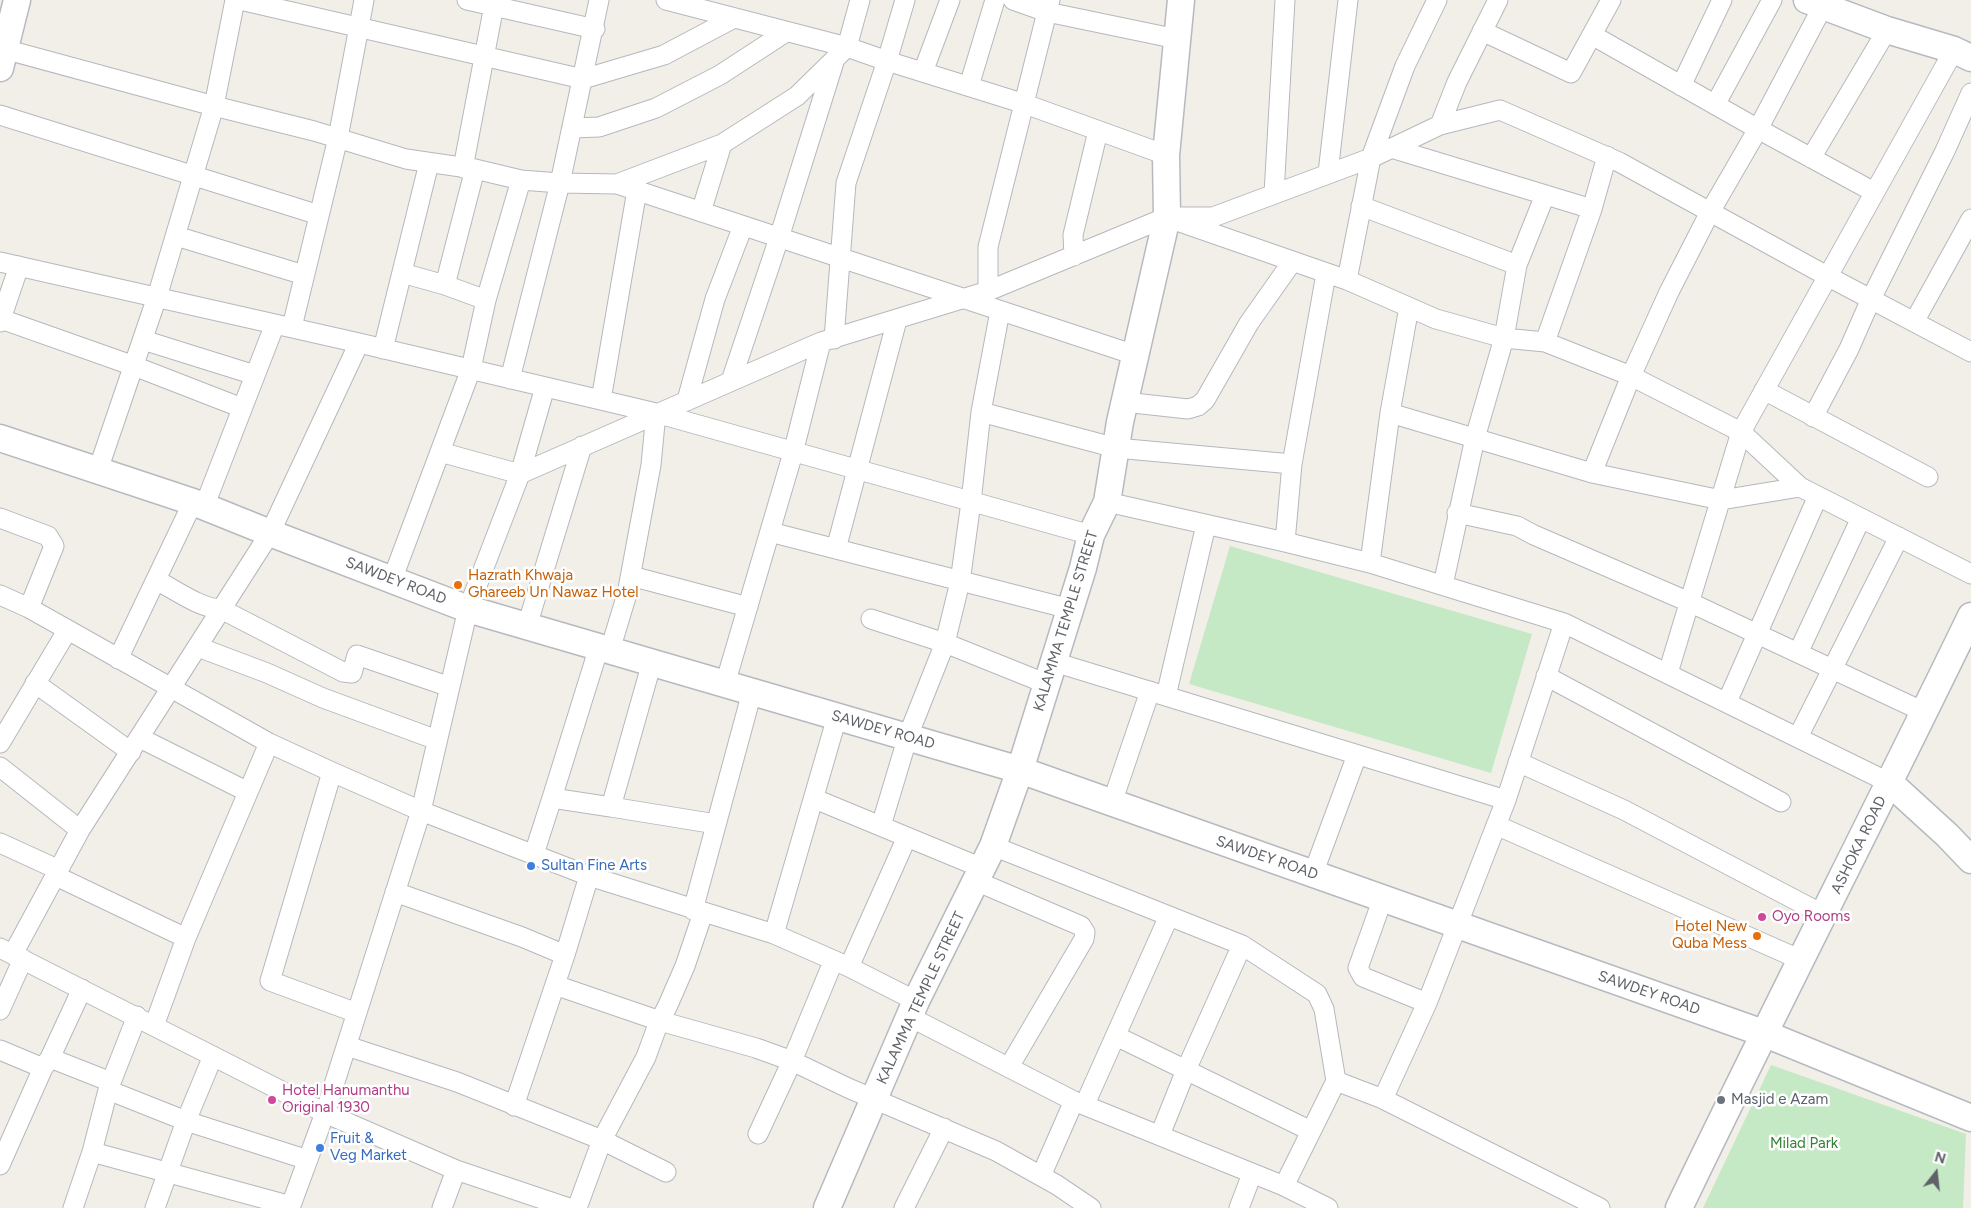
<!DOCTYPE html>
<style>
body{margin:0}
#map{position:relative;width:1971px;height:1208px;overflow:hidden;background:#f1efe8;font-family:Figtree,sans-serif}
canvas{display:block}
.north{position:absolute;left:1911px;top:1148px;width:50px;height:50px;-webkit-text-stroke:4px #fff;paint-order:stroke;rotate:16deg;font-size:14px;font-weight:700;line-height:20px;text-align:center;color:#5f6368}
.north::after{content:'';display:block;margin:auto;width:18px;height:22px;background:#5f6368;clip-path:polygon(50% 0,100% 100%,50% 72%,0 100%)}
</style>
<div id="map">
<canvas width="1971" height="1208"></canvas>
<div class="north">N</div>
</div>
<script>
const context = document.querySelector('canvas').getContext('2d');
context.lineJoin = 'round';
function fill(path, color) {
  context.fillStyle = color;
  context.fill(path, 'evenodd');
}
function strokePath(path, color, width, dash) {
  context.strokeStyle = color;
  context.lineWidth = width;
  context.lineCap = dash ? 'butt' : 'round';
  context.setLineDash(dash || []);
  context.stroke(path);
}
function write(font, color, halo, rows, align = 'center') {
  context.font = font + ' Figtree,sans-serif';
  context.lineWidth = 5;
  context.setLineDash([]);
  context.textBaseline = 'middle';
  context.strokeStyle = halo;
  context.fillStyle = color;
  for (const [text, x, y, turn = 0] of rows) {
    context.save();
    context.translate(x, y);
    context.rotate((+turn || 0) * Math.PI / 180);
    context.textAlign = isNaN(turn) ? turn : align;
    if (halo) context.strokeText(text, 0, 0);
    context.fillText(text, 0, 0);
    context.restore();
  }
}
const green = new Path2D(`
 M1230,546l302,88 -41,139 -302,-89z
 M1771,1065l195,69 -3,74h-260z`);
const street = new Path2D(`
 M240,0l343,79 81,-24 70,-37
 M467,0l128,29
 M666,0l181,47 40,14 138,43 141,51
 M1013,0l34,12 130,27
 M1482,31l89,42 40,-73
 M1592,35l166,94 116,63
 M0,48l214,58 100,25 92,28 69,10 46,11 39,3 57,1 105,-40 75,-48 50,-49 13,-47
 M923,72l27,-72
 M969,86l26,-86
 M1681,86l41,-86
 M1715,105l57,-105
 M0,115l319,100
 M1440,125l17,-43 41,-82
 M572,128l27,-1 57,-19 64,-33 66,-43
 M1391,148l201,61
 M1811,158l76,-128
 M463,168l32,-168
 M1328,173l20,-173
 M617,184l518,171
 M1274,194l11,-194
 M1361,206l156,59
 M701,212l21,-68
 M1180,222l167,58 89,39 68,19 41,4 86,34 110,56 59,55 171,87
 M176,236l128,39
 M1074,256l-1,-21 25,-104
 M0,262l359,81 297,70 435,122
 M402,273l43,12 41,15
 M1347,280l24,-122 34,-92 32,-66
 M445,285l30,-116
 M988,291v-44l62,-247
 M1,319l133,47 108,42
 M0,322l19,-56
 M1914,322l57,-103
 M292,327l46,-189 26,-138
 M834,339l12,-156 41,-122 18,-61
 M143,340l112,35
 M1545,342l47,-133 15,-53
 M383,349l46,-186
 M510,379l50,-196 39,-183
 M731,381l48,-143 55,-176
 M1764,390l164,87
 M601,400l36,-210
 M687,400l28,-101 28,-73
 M1124,402l64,7 10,-3 7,-6 44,-77 43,-61
 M981,412l135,36 176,16
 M1390,413l202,60 129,27 79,-13
 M1813,417l36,-68 22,-50 74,-148 26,-58
 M440,452l80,22 301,-132 167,-51 179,-74h46l158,-59 69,-33 60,-15 119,52 208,114 144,76
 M98,470l59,-173 57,-191 21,-106
 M1592,473l39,-97 38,-84 41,-80 48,-83 65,-123
 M1107,502l178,40 85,21 194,60 326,160
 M204,507l71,-183
 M1457,513l60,13 17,9 155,67 235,110
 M0,518l48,18 6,10 -25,62
 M770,532l300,77
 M1285,542l7,-78 34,-190
 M836,549l61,-229
 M1370,563l20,-150 19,-106
 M631,576l117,31
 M156,580c18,9 45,29 65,29l122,63 9,1 5,-18 93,32
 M392,580l79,-211 15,-69 35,-120
 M1443,585l32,-147 29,-100 13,-73 28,-70
 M0,595l29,13 240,135 63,29 89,39 168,65 185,58 75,33 67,34
 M871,619l74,24 102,41
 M527,626l55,-180
 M198,647l69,26 56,25 114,42
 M599,647l-47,151 59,9 41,-145
 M610,650l17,-56 24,-129 5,-52
 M1798,653l63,-135
 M118,659l75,-157
 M1054,662l452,138
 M1668,673l73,-241 213,-382
 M1546,676l235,126
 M35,683l96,69
 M725,684l68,-231 28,-111
 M1166,696l40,-171
 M1727,702l91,-206
 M1798,737l101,-200
 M140,738l108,54
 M0,743l67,-112
 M1518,762l106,48 200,105
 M0,767l80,63
 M332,772l-62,209 87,32
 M815,799l167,69
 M1112,803l38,-112
 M611,807l105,17
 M1496,825l305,135
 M881,826l27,-90 37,-93 15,-61 11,-80 10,-90 19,-101
 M0,843l59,27
 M993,846l249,99 75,49 7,15 12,72 -52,105
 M534,854l18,-56
 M1313,874l44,-119
 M56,876l130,62
 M976,881l105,45 4,6 -1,7 -75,128
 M395,892l127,45 43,18
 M1383,898l-25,70 5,9 64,26
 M693,910l59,-218
 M774,934l63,-217
 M0,948l325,165 131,57 113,38
 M13,954l67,-124 190,-297 89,-190
 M849,967l58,-130
 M555,985l105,36 96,27 36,13 56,27 148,63 61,34 34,23
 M0,1010l23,-51
 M910,1017l164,84 210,85 44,22
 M154,1026l32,-88 83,-195
 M1116,1036l195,95
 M347,1046l110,36 145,58 64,32
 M0,1050l43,18
 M50,1058l61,24
 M1336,1081l47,18 217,109
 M108,1090l78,31 122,39
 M1383,1099l44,-96 79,-203 58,-177
 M1085,1104l84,-188
 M514,1106l51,-151 24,-79
 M758,1134l34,-73 41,-99
 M1160,1135l26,-65 56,-125
 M92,1152l199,54
 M0,1165l43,-97 7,-10 32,-69
 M1041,1176l33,-75
 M73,1208l19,-56 16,-62 29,-74
 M155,1208l31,-87 27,-65
 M290,1208l35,-95 96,-302 47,-202 52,-135 25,-87
 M442,1208l14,-38
 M577,1208l25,-68 44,-83 11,-30 11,-22 17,-39 18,-53
 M904,1208l40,-80
 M1239,1208l13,-34`);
const secondary = new Path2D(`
 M1807,0l80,30 67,20 17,8
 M0,68l17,-68
 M0,438l193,64 77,31 198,76 552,161 743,263 208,85
 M1890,783l57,52 24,25
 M827,1208l89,-207 77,-155 27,-76 63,-202 8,-33 16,-33 13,-80 47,-205 -1,-62 15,-155
 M1679,1208c95,-198 196,-394 292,-592`);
const markers = [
 [458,585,5,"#e8710a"],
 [531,866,5,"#3f7fe0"],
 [1762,917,5,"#d1479c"],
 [1757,936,5,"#e8710a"],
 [272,1100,5,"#d1479c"],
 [1721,1100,5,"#6b7280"],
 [320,1148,5,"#3f7fe0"]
];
const foodNames = [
 ["Hazrath Khwaja",468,576],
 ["Ghareeb Un Nawaz Hotel",468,593],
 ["Hotel New",1747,927,"right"],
 ["Quba Mess",1747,944,"right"]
];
const streetNames = [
 ["SAWDEY ROAD",396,581,21],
 ["KALAMMA TEMPLE STREET",1066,621,-73],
 ["SAWDEY ROAD",883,730,16],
 ["ASHOKA ROAD",1859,845,-64],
 ["SAWDEY ROAD",1267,858,19],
 ["SAWDEY ROAD",1649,993,19],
 ["KALAMMA TEMPLE STREET",921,998,-65]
];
const shopNames = [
 ["Sultan Fine Arts",541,866],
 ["Fruit &",330,1139],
 ["Veg Market",330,1156]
];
const hotelNames = [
 ["Oyo Rooms",1772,917],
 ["Hotel Hanumanthu",282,1091],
 ["Original 1930",282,1108]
];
const worshipNames = [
 ["Masjid e Azam",1731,1100]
];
const parkNames = [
 ["Milad Park",1804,1144]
];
fill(green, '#c5e8c5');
strokePath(street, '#b5b8bc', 21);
strokePath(secondary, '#b6babf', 29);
strokePath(street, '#fff', 19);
strokePath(secondary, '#fff', 26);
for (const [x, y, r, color] of markers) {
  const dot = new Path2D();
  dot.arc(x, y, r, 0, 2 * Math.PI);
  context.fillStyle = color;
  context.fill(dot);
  strokePath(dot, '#fff', 2);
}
write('15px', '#c56008', '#fff', foodNames, 'left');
write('15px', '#5f6368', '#fff', streetNames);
write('15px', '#366cbe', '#fff', shopNames, 'left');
write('15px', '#b23c85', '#fff', hotelNames, 'left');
write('15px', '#5b616d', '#fff', worshipNames, 'left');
write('15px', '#348238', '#fff', parkNames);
</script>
